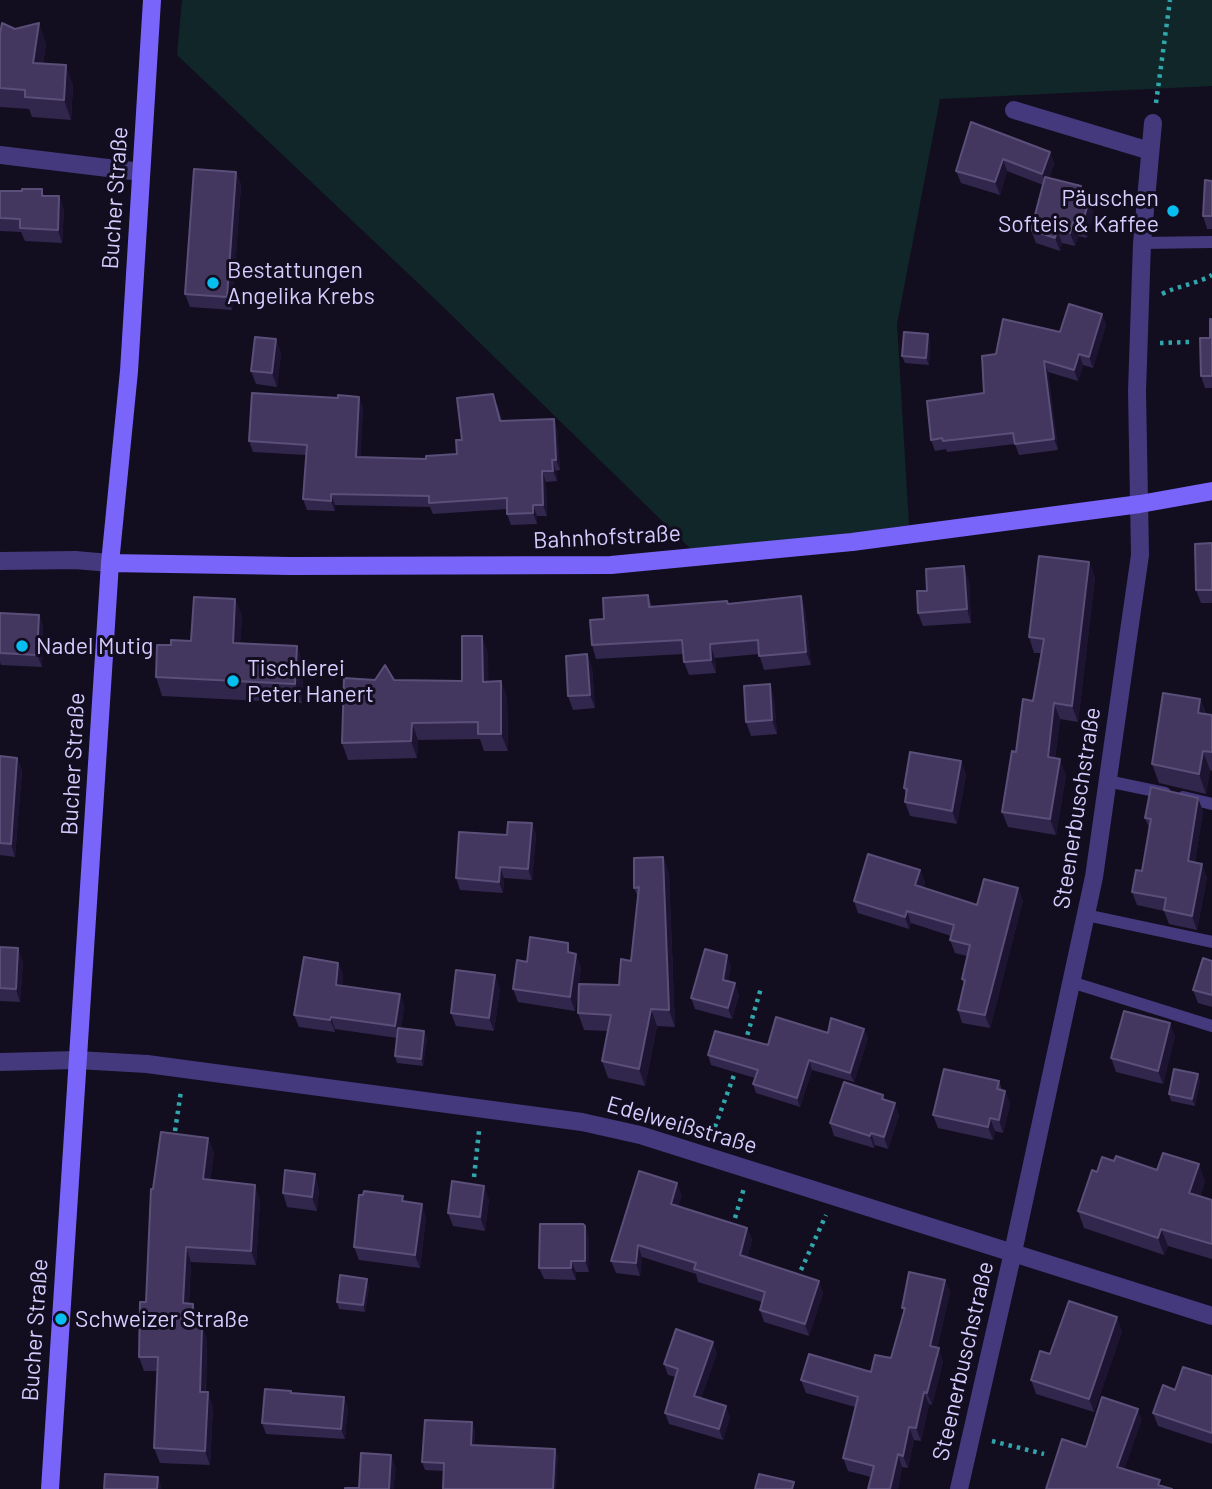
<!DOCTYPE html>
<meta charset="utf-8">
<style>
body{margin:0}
canvas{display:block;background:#120d1f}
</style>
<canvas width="1212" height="1489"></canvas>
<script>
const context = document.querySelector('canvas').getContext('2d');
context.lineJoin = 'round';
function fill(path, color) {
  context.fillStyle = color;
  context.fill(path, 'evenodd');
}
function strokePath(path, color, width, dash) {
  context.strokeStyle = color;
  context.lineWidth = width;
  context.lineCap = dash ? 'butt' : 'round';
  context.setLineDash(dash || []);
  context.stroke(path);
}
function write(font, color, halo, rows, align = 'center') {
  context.font = font + ' Barlow,sans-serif';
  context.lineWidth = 6;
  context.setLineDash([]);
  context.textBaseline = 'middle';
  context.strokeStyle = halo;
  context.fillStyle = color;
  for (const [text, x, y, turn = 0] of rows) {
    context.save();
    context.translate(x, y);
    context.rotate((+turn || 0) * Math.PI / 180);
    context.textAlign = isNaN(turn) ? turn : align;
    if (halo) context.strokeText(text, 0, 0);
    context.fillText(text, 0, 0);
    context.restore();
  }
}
const green = new Path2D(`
 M182,0h1030v86l-272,13 -43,225 12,201 -210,32 -264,-258 -258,-244z`);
const path = new Path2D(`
 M1156,103l14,-103
 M1162,294c18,-9 32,-9 50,-19
 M1160,343l29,-1
 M745,1043l16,-55
 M175,1131l6,-40
 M712,1135l25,-68
 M474,1177l5,-46
 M735,1218l9,-30
 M801,1270l25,-55
 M992,1441l52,13`);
const lane = new Path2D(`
 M1142,243l70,-1
 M1107,781l58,12
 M1183,797l29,7
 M1086,915l126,27
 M1071,982l141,44`);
const street = new Path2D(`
 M1014,110l136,41
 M0,155l141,17
 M0,561l75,-1 35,3
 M0,1062l77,-2 70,4 435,58 58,13 572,181
 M959,1489l54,-237 81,-375 33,-232 13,-90 -3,-164 5,-148 11,-120`);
const secondary = new Path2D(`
 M110,563l181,3 320,-1 241,-23 288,-38 72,-13
 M50,1489l60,-926 19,-192 23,-371`);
const wall = new Path2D(`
 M15,29l31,14 -3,21 30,21 -2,35 -39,-3 -3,-8 -29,-2v-73z
 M971,122l79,30 4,12 -5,14 32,8 5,13 8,14 -7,25 -9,-2 -3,10 -13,-3 -2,8 -24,-8 -5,-13 12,-45 -36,-14 -7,24 -39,-12 -5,-12z
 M236,172l5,13 -9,125 -42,-3 -5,-13z
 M1212,181v48h-5l-4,-13z
 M42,189l2,7h15l5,14 -2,33 -37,-2 -4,-9 -21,-1v-40h22z
 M1102,314l4,11 -13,43 -10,-3 -5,16 -30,-9 10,78 -39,5 -4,-11 -68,8 -1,-3 -11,2 -4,-11 53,-47 12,-39 64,-22z
 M1212,319v69h-7l-4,-12 9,-38z
 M928,334l2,7 -1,24 -24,-2 -3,-7z
 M281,352l-4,35 -21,-3 -5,-13z
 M497,404l5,17 55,8 3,41 -4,1 1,10 -11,1 1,34h-10v8l-26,1 -4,-11v-5l-74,5 -3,-7 -95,-2v6l-28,-1 -4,-11 3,-44 -53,-3 -4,-11 114,-34 -3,50 66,2 31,-5 5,-14z
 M1212,543v60h-11l-5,-13z
 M1089,562l6,16 -17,144 -18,-3 -5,39 11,17 -10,60 -48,-8 -6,-15 14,-60 17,-51 8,-48h-7l-5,-16z
 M969,580l2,43 -48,3 -5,-13 9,-22z
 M648,595l4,12 76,-3 73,-8 4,14 6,55 -47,5 -5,-16 -44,4 1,15 -27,2 -5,-13 -1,-8 -87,5 -4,-14 12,-26z
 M235,599l7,18 -2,26 57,3 6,19 -1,38 -140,-7 -6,-19 15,-32 20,-4z
 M0,613l39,2 4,12 -1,40 -41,-2 -1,-3z
 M488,653v29l13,-1 6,17 1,53h-24l-4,-12 -62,1 -1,18 -69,2 -6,-17 52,-63 68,1z
 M587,654l5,14 3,40 -22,2 -5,-14z
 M774,698l3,36 -26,2 -5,-14z
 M1200,699l6,15 6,1v56l-2,-1 -4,24 -47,-11 -7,-19z
 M0,756l17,2 5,12 -7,87 -15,-2z
 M961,761l5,14 -9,49 -47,-8 -5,-14 1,-7 -2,-7z
 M1203,811l-8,51 12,15 -10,53 -28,-6 -5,-13 -27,-6 -5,-13 10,-21 8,-41 -5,-12z
 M532,823l4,12 -4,45 -28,-2 -1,15 -43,-3 -4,-12 51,-43z
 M663,857l6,17 6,153 -18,-1 -12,60 -37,-8 -6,-17 5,-30 -23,-1 -6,-17 41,-28 12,-24 7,-64 -4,-9z
 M920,870l5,12 -2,6 54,17 46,-5 -33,128 -28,-5 -4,-13 6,-26 -2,-5 5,-23 -12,-3 -5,-13 1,-4 -40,-13 -2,6 -51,-16 -4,-12z
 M0,947l23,14 -3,41 -20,-1z
 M572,953l9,14 -6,44 -57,-9 -5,-13 14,-27z
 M1212,961v46l-14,-4 -5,-13z
 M338,963l5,12 -1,10 58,9 4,12 -3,22 26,10 -4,28 -26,-3 -2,-7 2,-18 -62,-9v3l-36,-5 -5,-12z
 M731,966l-3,16 11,13 -7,24 -37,-10 -4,-11z
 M500,988l-6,43 -38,-5 -5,-13z
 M864,1029l4,9 -14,44 -42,-12 -12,37 -44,-14 -3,-9 2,-6 -44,-13 -3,-10 120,-22z
 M1175,1036l-12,48 -47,-12 -5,-14z
 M1200,1080l-5,26 -24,-5 -2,-7z
 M999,1081l3,9 3,1 5,13 -7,29 -8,-2 -2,9 -55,-12 -5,-13z
 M883,1095l2,5 14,15 -11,34 -13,-4 -1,3 -40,-12 -4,-13z
 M208,1138l6,15 -4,27 50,20 -4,65 -65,-3 -2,42h4l5,14v8h4l5,15 -1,51 7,15 -3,58 -50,-2 -6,-15 4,-77h-14l-5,-14 7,-55 7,-113z
 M1114,1161l91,20 -5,15 12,4v59l-44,-13 -4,9 -80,-27 -6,-17 19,-39z
 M319,1188l-2,23 -30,-4 -4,-14z
 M682,1196l-4,10 69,22 5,12 -5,18 72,23 4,12 -14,43 -45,-14 -4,-12 2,-8 -64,-20 -2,-8 -54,-17 -2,19 -24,-3 -5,-12z
 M489,1199l-4,32 -32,-5 -5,-13z
 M405,1202l21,15 -6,51 -61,-8 -5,-13z
 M585,1226l4,12v34h-13v8l-32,-1 -5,-11z
 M945,1280l5,12 -13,56 6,13 -11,44 -3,-1 -8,37 -7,-1 -6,28 -6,-1 -4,22h-30l3,-12 -23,-6 -5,-13 12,-51 -49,-14 -5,-13 70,-8 20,-14 13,-45 -2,-5z
 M369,1286l-4,26 -26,-3 -2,-7z
 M1122,1331l-28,81 -58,-18 -5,-14 19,-26z
 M717,1353l-16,45 29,19 -7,23 -54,-16 -4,-11 11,-36 -8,-2 -4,-11z
 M1212,1376v68l-54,-18 -5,-13 22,-23z
 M348,1407l-3,32 -79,-5 -4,-11z
 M475,1430l-1,15 81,4 3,8 -114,14 -19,-1 -3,-8z`);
const shadedWall = new Path2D(`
 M39,23l7,20 -6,40 -7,-20z
 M66,65l7,20 -2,35 -7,-20z
 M1050,152l4,12 -8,22 -4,-12z
 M1003,159l4,12 -7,24 -5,-13z
 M236,172l5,13 -9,125 -5,-13z
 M1081,186l5,13 -8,-2z
 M59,196l5,14 -2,33 -4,-13z
 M1089,200l5,13 -7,25 -5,-13z
 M1073,222l5,14 -3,10 -5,-13z
 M1057,230l5,13 -2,8 -5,-13z
 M1102,314l4,11 -13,43 -4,-11z
 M928,334l2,7 -1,24 -3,-7z
 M276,339l5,13 -4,35 -5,-14z
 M1079,354l4,11 -5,16 -4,-11z
 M1044,361l4,11 10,78 -4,-11z
 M359,397l4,10 -3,61 -4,-11z
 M554,419l3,10 3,41 -4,-10z
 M552,460l4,11 1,10 -4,-10z
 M542,471l4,11 1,34 -4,-11z
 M331,494l4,11v6l-4,-10z
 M533,505l4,11v8l-4,-11z
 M1089,562l6,16 -17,144 -6,-16z
 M964,566l5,14 2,43 -4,-14z
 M801,596l4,14 6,55 -5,-13z
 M235,599l7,18 -3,45 -6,-19z
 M39,615l4,12 -1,40 -5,-12z
 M482,636l6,17 1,46 -6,-17z
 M710,644l5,14 1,15 -5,-13z
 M297,646l6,19 -1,38 -7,-19z
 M587,654l5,14 3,40 -5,-13z
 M501,681l6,17 1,53 -7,-17z
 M770,684l4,14 3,36 -5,-14z
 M1200,699l7,20 -9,-6z
 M1054,703l6,16 -7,54 -5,-16z
 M412,723l6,17 -1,18 -6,-17z
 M1203,751l7,19 -4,24 -7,-20z
 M17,758l5,12 -7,87 -4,-13z
 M1060,759l6,16 -10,60 -6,-16z
 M961,761l5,14 -9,49 -5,-13z
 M1198,798l5,13 -10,64 -5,-14z
 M532,823l4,12 -4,45 -4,-11z
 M663,857l6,17 6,153 -6,-17z
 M1202,864l5,13 -10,53 -5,-14z
 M500,867l4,11 -1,15 -4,-11z
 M920,870l5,12 -5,16 -5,-13z
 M1018,888l5,12 -33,128 -5,-13z
 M907,911l4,12 -2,6 -4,-12z
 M18,948l5,13 -3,41 -4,-13z
 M576,954l5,13 -6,44 -5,-14z
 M727,955l4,11 -4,25 -4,-11z
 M338,963l5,12 -2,22 -5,-12z
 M495,975l5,13 -6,43 -5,-13z
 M735,983l4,12 -7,24 -4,-11z
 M400,994l4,12 -4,32 -5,-12z
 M651,1009l6,17 -12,60 -6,-17z
 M331,1017l4,12v3l-5,-12z
 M1170,1023l5,13 -12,48 -5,-13z
 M864,1029l4,9 -14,44 -4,-9z
 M424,1031l3,7 -4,28 -2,-7z
 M809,1060l3,10 -12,37 -3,-9z
 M1198,1074l2,6 -5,26 -3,-7z
 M1005,1091l5,13 -7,29 -4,-13z
 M895,1103l4,12 -11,34 -4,-12z
 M990,1118l5,13 -2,9 -5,-13z
 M871,1133l4,12 -1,3 -4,-12z
 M208,1138l6,15 -6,40 -5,-14z
 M1199,1164l6,17 -10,29 -6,-17z
 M315,1174l4,14 -2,23 -5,-14z
 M677,1183l5,13 -7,20 -4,-12z
 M255,1185l5,15 -4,65 -5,-14z
 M484,1186l5,13 -4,32 -5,-14z
 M422,1204l4,13 -6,51 -5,-13z
 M585,1226l4,12v34l-4,-11z
 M747,1228l5,12 -8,28 -4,-13z
 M1161,1229l7,17 -4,9 -6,-17z
 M638,1245l4,12 -2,19 -4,-13z
 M186,1247l5,15 -3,56 -5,-15z
 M571,1261l5,11v8l-5,-12z
 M367,1279l2,7 -4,26 -2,-7z
 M945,1280l5,12 -15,66 -5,-12z
 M819,1281l4,12 -14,43 -4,-12z
 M193,1304l5,14 -1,23 -5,-15z
 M1117,1317l5,14 -28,81 -5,-13z
 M202,1326l5,15 -2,65 -5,-14z
 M713,1342l4,11 -19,54 -4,-11z
 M939,1348l4,13 -11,44 -5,-12z
 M208,1392l5,15 -3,58 -5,-14z
 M924,1392l5,12 -8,37 -5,-13z
 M344,1397l4,10 -3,32 -4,-10z
 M726,1406l4,11 -7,23 -4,-11z
 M1138,1409l4,11 -21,59 -4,-12z
 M472,1422l3,8 -1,23 -3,-8z
 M909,1427l5,13 -6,28 -5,-12z
 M555,1449l3,8 -2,32h-3z
 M898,1454l4,13 -4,22h-8z
 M391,1455l5,13 -2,21h-5z
 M158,1477l4,12h-5z`);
const building = new Path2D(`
 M2,23l13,6 24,-6 -6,40 33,2 -2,35 -39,-3v-7l-25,-2v-54z
 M971,122l79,30 -8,22 -39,-15 -8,23 -39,-11z
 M194,169l42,3 -9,125 -42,-3z
 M1045,177l36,9 -3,11 11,3 -7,25 -9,-3 -3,11 -13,-3 -2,8 -24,-8z
 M1205,180l7,1v35h-9z
 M22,189h20v7h17l-1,34 -38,-2v-9l-20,-1v-27h22z
 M1069,304l33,10 -13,43 -10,-3 -5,16 -30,-9 10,78 -39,5 -2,-11 -70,8 -1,-3 -11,2 -4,-39 57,-8 -2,-37 14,-2 7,-35 57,13z
 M1210,319h2v57h-11l-1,-38h10z
 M904,332l24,2 -2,24 -24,-2z
 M255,337l21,2 -4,34 -21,-2z
 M252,393l86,5v-3l21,2 -3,60 70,2v-3l31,-2 -1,-14h6l-5,-42 36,-4 7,27 54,-2 2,41h-4l1,11h-11l1,34h-10v8l-26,1v-16l-78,5v-7l-98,-2v7l-28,-2 4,-54 -58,-4z
 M1212,543v47h-16l-1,-46z
 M1039,556l50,6 -17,144 -18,-3 -6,54 12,2 -10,60 -48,-7 10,-61 4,1 7,-53 10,2 11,-62 -15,-2z
 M964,566l3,43 -49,4 -1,-22h10l-1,-22z
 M648,595l1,12 78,-6 1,3 73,-8 5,56 -47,4 -1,-16 -48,4 1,16 -27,2 -2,-22 -90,5 -2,-25 14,-1 -1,-21z
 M194,597l41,2 -2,44 64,3 -2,38 -139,-7 1,-32h14v-5l20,1z
 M0,613l39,2 -2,40 -37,-2z
 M462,636h20l1,46 18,-1v53h-23v-12l-66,1 -1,18 -69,2 2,-65 31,2 10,-15 9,15 68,1z
 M587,654l3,41 -22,1 -2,-40z
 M770,684l2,36 -26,2 -2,-36z
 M1163,693l37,6 -2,14 14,2v37l-9,-1 -4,23 -47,-10z
 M910,752l51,9 -9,50 -47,-9 2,-13 -3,-1z
 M0,756l17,2 -6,86 -11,-1z
 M1151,787l47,11 -10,63 14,3 -10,52 -28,-6 2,-12 -34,-6 4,-22 6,1 9,-52 -6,-1z
 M508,822l24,1 -4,46 -28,-2 -1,15 -43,-4 3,-46 48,3z
 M868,854l52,16 -5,15 62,20 7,-26 34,9 -33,127 -27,-5 7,-30 -3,-1 8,-34 -20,-5 4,-15 -47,-14 -2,6 -51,-16z
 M663,857l6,153 -18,-1 -12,60 -37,-8 9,-46 -33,-2 1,-29 40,1 2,-26 10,2 8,-74 -5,1v-30z
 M530,937l38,6v9l8,2 -6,43 -57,-8 4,-29 10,2z
 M0,947l18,1 -2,41 -16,-1z
 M705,949l22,6 -4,25 12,3 -7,25 -37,-10z
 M304,957l34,6 -2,22 64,9 -5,32 -64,-9 -1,3 -36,-5z
 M1203,958l9,3v34l-19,-5z
 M456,970l39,5 -6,43 -38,-5z
 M1124,1011l46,12 -12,48 -47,-13z
 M776,1017l52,16 3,-15 33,11 -14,44 -41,-13 -12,38 -44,-14 5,-14 -50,-15 7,-24 53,14z
 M398,1028l26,3 -3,28 -26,-3z
 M944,1069l55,12 -2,8 8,2 -6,29 -9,-2 -2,9 -55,-12z
 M1174,1069l24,5 -6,25 -23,-5z
 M844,1082l39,13 -1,4 13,4 -11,34 -13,-4 -1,3 -40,-13z
 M161,1132l47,6 -5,41 52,6 -4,66 -65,-4 -3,56 10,1 -1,22h10l-2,66h8l-3,59 -51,-3 4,-91h-19l1,-55h6l5,-113h2z
 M1163,1153l36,11 -10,29 23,7v44l-51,-15 -3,9 -80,-27 14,-41 5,2 5,-15 12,4 2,-5 41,14z
 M285,1170l30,4 -3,23 -29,-4z
 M639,1171l38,12 -6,21 76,24 -7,27 79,26 -14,43 -45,-14 5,-18 -71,-23 2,-6 -58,-18 -2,18 -25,-2z
 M452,1181l32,5 -4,31 -32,-4z
 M364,1191l39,5 -1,5 20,3 -7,51 -61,-8 5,-52h4z
 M540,1224h43l2,2v35h-14v7h-32z
 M909,1272l36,8 -15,66 9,2 -12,45 -3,-1 -8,36 -7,-1 -6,29 -5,-2 -8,35h-22l6,-23 -31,-8 15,-61 -57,-17 8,-26 62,18 4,-17 16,3 14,-50h-3z
 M340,1275l27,4 -4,26 -26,-3z
 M1069,1301l48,16 -28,82 -58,-19 9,-29 10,3z
 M676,1329l37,13 -19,54 32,10 -7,23 -54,-16 13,-44 -14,-5z
 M1183,1367l29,9v57l-59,-20 10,-28 12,5z
 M265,1389l26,2v2l53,4 -3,32 -79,-6z
 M1102,1397l36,12 -21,58 43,13 -2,5 14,4h-126l16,-50 24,8z
 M425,1420l47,2 -1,23 84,4 -2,40h-110l1,-26 -22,-1z
 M361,1453l30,2 -2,34h-44v-1h14z
 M105,1474l53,3 -1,12h-53z
 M759,1474l35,8 -2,7h-37z`);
const markers = [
 [1173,211,7,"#06beef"],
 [213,283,7,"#06beef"],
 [22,646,7,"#06beef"],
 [233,681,7,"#06beef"],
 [61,1319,7,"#06beef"]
];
const streetNames = [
 ["Bucher Straße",115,198,-86],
 ["Bahnhofstraße",607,537,-3],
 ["Bucher Straße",73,764,-87],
 ["Steenerbuschstraße",1077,808,-81],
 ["Edelweißstraße",682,1125,16],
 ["Bucher Straße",35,1330,-86],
 ["Steenerbuschstraße",963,1361,-77]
];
const poiNames = [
 ["Päuschen",1159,198,"right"],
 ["Softeis & Kaffee",1159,224,"right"],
 ["Bestattungen",227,270],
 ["Angelika Krebs",227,296],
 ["Nadel Mutig",36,646],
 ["Tischlerei",247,668],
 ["Peter Hanert",247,694],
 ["Schweizer Straße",75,1319]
];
fill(green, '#102628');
strokePath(path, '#30a6ad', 4.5, [3.5, 5]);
strokePath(lane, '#43397c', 12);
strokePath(street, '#43397c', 18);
strokePath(secondary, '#7a65fb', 18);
fill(wall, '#31264c');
fill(shadedWall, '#1d1432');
fill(building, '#43375f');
strokePath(building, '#5a4f78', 2);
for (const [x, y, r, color] of markers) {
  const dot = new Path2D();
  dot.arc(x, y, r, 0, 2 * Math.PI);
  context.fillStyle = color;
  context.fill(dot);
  strokePath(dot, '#120d1f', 2.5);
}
write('23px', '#d7ccfe', '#120d1f', streetNames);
write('23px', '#d7ccfe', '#120d1f', poiNames, 'left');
</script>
